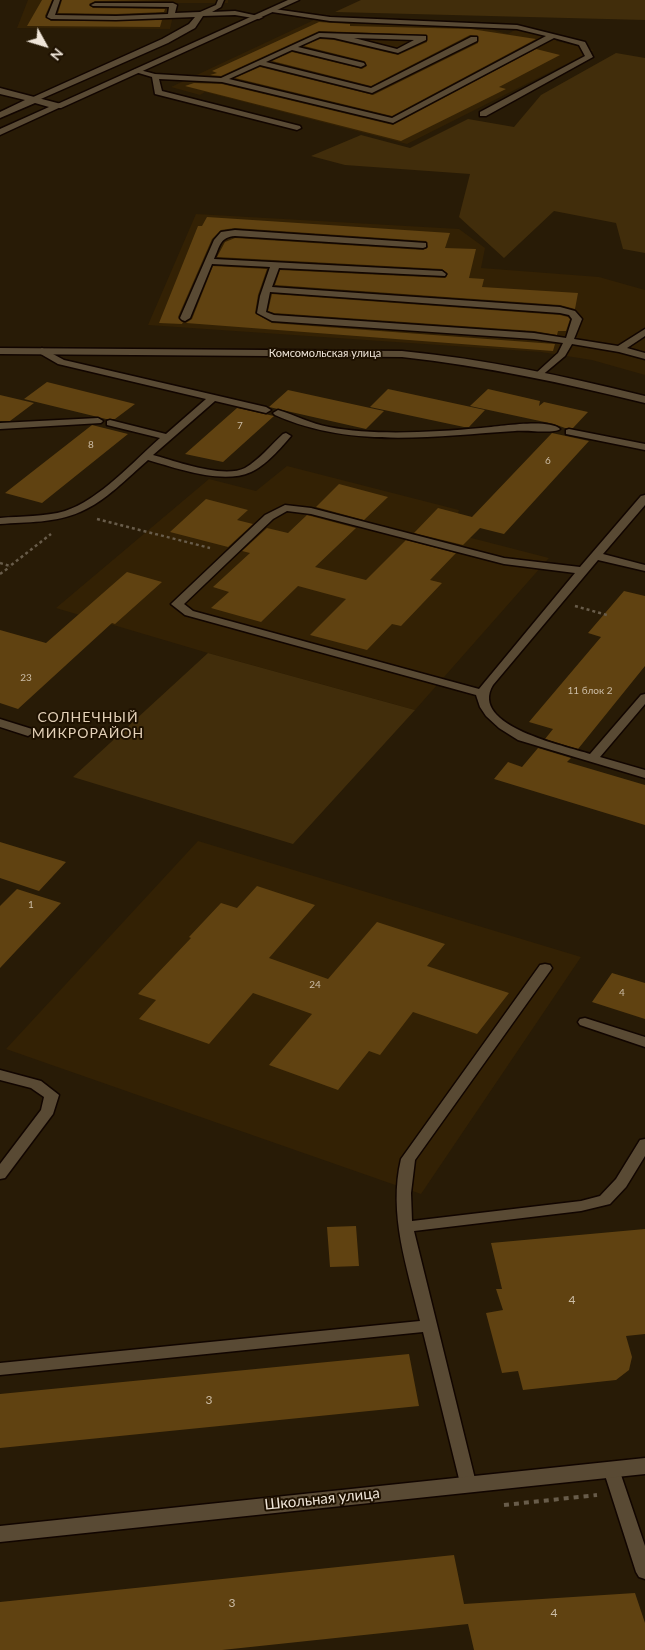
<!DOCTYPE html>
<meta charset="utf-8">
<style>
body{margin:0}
#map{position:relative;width:645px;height:1650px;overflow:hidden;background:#281b06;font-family:Lato,sans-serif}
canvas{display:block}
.north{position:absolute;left:20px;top:20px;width:50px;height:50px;-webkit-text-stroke:4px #1e1100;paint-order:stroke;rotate:129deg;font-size:14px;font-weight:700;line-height:20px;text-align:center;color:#efe5d8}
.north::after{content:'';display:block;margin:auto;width:18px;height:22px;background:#efe5d8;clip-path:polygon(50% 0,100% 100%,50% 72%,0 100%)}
</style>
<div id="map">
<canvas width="645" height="1650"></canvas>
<div class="north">N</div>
</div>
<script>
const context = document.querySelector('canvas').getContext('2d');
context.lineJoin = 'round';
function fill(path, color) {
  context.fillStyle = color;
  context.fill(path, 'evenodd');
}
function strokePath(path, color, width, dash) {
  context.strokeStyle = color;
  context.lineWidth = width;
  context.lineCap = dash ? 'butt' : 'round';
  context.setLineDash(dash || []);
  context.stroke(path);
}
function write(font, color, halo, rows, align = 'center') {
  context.font = font + ' Lato,sans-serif';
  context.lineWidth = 4;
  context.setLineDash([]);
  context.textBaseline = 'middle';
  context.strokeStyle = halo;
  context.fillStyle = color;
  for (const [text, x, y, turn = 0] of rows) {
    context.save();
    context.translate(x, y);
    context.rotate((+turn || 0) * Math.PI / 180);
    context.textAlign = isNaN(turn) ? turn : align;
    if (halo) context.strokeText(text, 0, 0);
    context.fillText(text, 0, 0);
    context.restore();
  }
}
const built = new Path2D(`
 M28,0h200v3h-52l-6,26 -153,-1z
 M314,20l167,7 27,7 10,-6 40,10 -2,3 38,9 -187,94 -202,-52 -5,3 -29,-8z
 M196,214l263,15 26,19 -4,20 118,9 46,13v85l-53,-15 -51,-8 -393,-27z
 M287,466l172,44 -7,23 97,25 -134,152 -207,-57 -152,-45 153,-129 47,12z
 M198,841l383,116 -160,237 -415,-145z`);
const green = new Path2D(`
 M361,0h284v20l-310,-8z
 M616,53l29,5v195l-22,-4 -7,-26 -62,-12 -50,47 -45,-41 11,-43 -125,-9 -34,-9 50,-21 49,13 58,-29 46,8 27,-32z
 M208,653l207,57 -122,134 -220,-67z`);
const building = new Path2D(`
 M42,0h10l-7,16 6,5 111,-1 -2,7 -133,-1z
 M62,0h105l-72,1 -6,3 4,4 72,1 -1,3 -48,2 -58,-1z
 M319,22l31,2v2l121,3 65,10 -144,77 -157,-38 25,-11 113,28 105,-52v-7l-8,-1 -99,51 -99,-25 20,-9 70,17 5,-3 -3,-5 -60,-15 16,-7 14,1 64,15 29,-13v-7l-108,-4 -98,45 -11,-1 7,-2 -5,-2z
 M536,49l24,6 -61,32 7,2 -105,52 -216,-55 9,-3 28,1 171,41z
 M207,217l243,16 -5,15 31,1 -7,29 15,1 -2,8 96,6 -3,16 -15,-4 -285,-20 5,-15 165,8 3,-4 -6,-5 -225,-12 8,-15 10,-4 188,12 5,-3 -2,-6 -191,-13 -14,2 -9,9 -34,78 5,5 -1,2 -23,-1 39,-97h4z
 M213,266l54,3 -9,26 -3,18 17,10 283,21 -2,7 -367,-28 6,-4z
 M272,294l288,21 8,2 2,2 -4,12h-8l-1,4 -23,-4 -260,-18 -6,-2z
 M47,382l88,22 -20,15h-9l-82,-20z
 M388,389l97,21 -16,17h-5l-94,-20z
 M488,389l52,12 -1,5 5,-4 44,10 -15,16h-8l-11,-4 -84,-18z
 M288,390l96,21 -18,18 -97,-22z
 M0,395l34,8 -24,18h-10z
 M237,408l37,8 -51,46 -38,-8z
 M92,425l36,9 -86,69 -37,-10z
 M552,433l37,8 -85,93 -24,-6 -17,17 -49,-12 24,-25 34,9z
 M339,484l49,13 -24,23 -48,-13z
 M206,499l42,11 -11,10 16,4 -25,23 -58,-15z
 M307,515l49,13 -41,39 51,13 40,-40 50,13 -26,27 12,3 -41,43 -9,-2 -25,26 -57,-15 36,-36 -48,-13 -37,36 -50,-14 18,-16 -16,-5 37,-34 -8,-2 25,-23 21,5z
 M127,572l35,10 -47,42 -3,-1 -94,86 -18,-6v-73l46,13z
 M624,591l21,5v70l-67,83 -33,-10 8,-10 -24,-7 72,-85 -13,-4z
 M538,748l33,10 -4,4 78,23v40l-151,-46 14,-17 14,5z
 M0,842l66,20 -27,29 -39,-13z
 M257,886l58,19 -46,53 59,21 49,-57 68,22 -18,22 82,27 -32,41 -64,-22 -33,43 -11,-4 -31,39 -69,-25 43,-51 -59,-21 -44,51 -70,-25 17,-19 -18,-6 53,-56 -2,-1 32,-34 16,5z
 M17,889l44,14 -61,65v-62z
 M612,973l33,10v36l-53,-17z
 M356,1226l3,40 -29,1 -3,-40z
 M645,1229v105l-19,2 6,21 -3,13 -13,10 -93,10 -5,-19 -16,2 -16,-60 17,-3 -7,-21h6l-11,-46z
 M409,1354l10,52 -419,42v-54z
 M454,1555l10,49 171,-11 10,30v27h-171l-6,-26 -246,26h-222v-48z`);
const pathFar1 = new Path2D(`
 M97,519l113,29
 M0,563l10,3 41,-32
 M0,574l10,-7
 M575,606l32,9`);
const path = new Path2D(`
 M504,1505l93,-10`);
const lane = new Path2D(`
 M54,0h6l-5,15 61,1 52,-2 1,-7 -76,-1 -2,-1 4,-2h78l4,2 -2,8 25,-1 16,-7 2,-5h6l-3,7 -9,5 23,-1 28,6 -4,2 -24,-4 -32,1 -8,12 -27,15 -134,59h-3v-4l131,-59 27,-15 6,-7 -79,3 -65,-1 -4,-2z
 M274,9l56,8 187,8 68,17 8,15 -107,59h-6v-4l105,-56 -6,-11 -25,-7 -161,85 -171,-41 -63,-3 3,12 138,35 1,2 -4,2 -142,-36 -3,-17 -20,-6 4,-2 19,5 66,4 98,-45 107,3v4l-28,13 -64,-15 -14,-1 -22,10 66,16 1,2 -4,2 -69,-17 -26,12 105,26 100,-51h6v4l-105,52 -112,-28 -31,14 163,39 154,-82 -29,-7 -187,-8 -58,-9v-2zM354,38l60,2 -17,9z
 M235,230l191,13v4l-3,1 -188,-12c-15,1 -15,10 -21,23l228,12 4,3 -1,2 -166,-8 -7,19 288,20 15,4 7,8 -8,20 44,7 27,-17v7l-18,12 18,5v6l-26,-7 -47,-8 -7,12 -25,21 -5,-3 23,-21 5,-10 -29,-4 -262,-18 -15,-8 3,-17 10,-29 -58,-3 -22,54 -5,3 -3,-1 -2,-2 34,-78 7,-8zM270,292l290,21 9,2 3,4 -6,19 -32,-5 -260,-18 -8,-3z
 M42,348l22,12 202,47 5,3 -5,3 -51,-12 -62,54c23,6 70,24 92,13 14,-8 26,-23 38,-34l3,-1 5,3c-10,12 -26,30 -40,36 -29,13 -75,-4 -103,-12 -21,18 -42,41 -68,52 -24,11 -53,10 -80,12v-6c21,-2 45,-1 65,-7 34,-11 69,-50 95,-73l-53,-13v-4l3,-1 56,14 40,-35 -148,-35 -19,-11 -2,-2z
 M278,410c17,5 33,14 51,17 46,9 105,5 152,1 17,-1 67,-10 79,1 -5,5 -35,1 -45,2 -81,5 -164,18 -240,-16l-2,-2z
 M98,418l5,3 -2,2 -101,6v-6z
 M569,429l76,15v6l-79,-16v-4z
 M645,495v10l-42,49 42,11v6l-47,-11 -105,125c-25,41 73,61 97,69l51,-59 4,-1v10l-45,53 45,13v8l-127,-38 -19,-12 -13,-12 -6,-9 -4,-12 -291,-80 -14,-11 94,-89 20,-10 26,3 193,50 76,9 61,-71zM287,511l24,3 193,50 71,9 -96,116 -286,-78 -9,-7 89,-85z
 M0,719l32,10 2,3 -6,4 -28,-9z
 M545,964l5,1 2,3 -2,3 -135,189 -4,33 1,28 169,-20 19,-5 16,-17 24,-39 5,-1v17l-19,31 -16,17 -29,7 -167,20 62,252 -2,5 -6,2 -6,-2 -2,-5 -37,-151 -423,43v-12l420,-42c-13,-54 -32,-107 -19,-162l139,-194z
 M585,1018l60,19v10l-65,-22 -2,-3 2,-3z
 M0,1070l41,11 18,14 -6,19 -48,64 -5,1v-15l41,-54 3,-13 -13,-9 -31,-8z
 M611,1462l6,2 2,5 26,77v33l-6,-2 -3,-5 -33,-103 2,-5z`);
const street = new Path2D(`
 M288,0h11l-238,108h-6l-2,-2z
 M0,348l402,3c83,8 163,25 243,45v7c-81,-20 -160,-37 -243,-46l-402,-3z
 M645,1458v16l-645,68v-16z`);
const secondary = new Path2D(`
 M0,88l61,16 2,2 -63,29v-6l49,-22 -14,-4 -35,15v-6l25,-12 -25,-6z`);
const numberNames = [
 ["7",240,426],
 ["8",91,445],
 ["6",548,461],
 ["23",26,678],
 ["11 блок 2",590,691],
 ["1",31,905],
 ["24",315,985],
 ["4",622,993]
];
const farStreetnames = [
 ["Комсомольская улица",325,353]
];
const nearNumbernames = [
 ["4",572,1300],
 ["3",209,1400],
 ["3",232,1603],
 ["4",554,1613]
];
const neighbourhoodNames = [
 ["СОЛНЕЧНЫЙ",88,717],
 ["МИКРОРАЙОН",88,733]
];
const nearStreetnames = [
 ["Школьная улица",322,1499,-6]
];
fill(built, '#332104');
fill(green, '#412d0b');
fill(building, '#604211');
strokePath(lane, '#110500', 3);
strokePath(street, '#110500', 3);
strokePath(secondary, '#110500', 3);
strokePath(pathFar1, '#685c4a', 2.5, [3, 3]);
strokePath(path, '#685c4a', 4, [5, 5]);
fill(lane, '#594a34');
fill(street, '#594a34');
fill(secondary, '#594a34');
write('10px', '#cbbca6', null, numberNames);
write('11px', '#efe5d8', '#1e1100', farStreetnames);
write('12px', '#cbbca6', null, nearNumbernames);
context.letterSpacing = '1px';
write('14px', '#e4d1b8', '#1e1100', neighbourhoodNames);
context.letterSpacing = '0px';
write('15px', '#efe5d8', '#1e1100', nearStreetnames);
</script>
